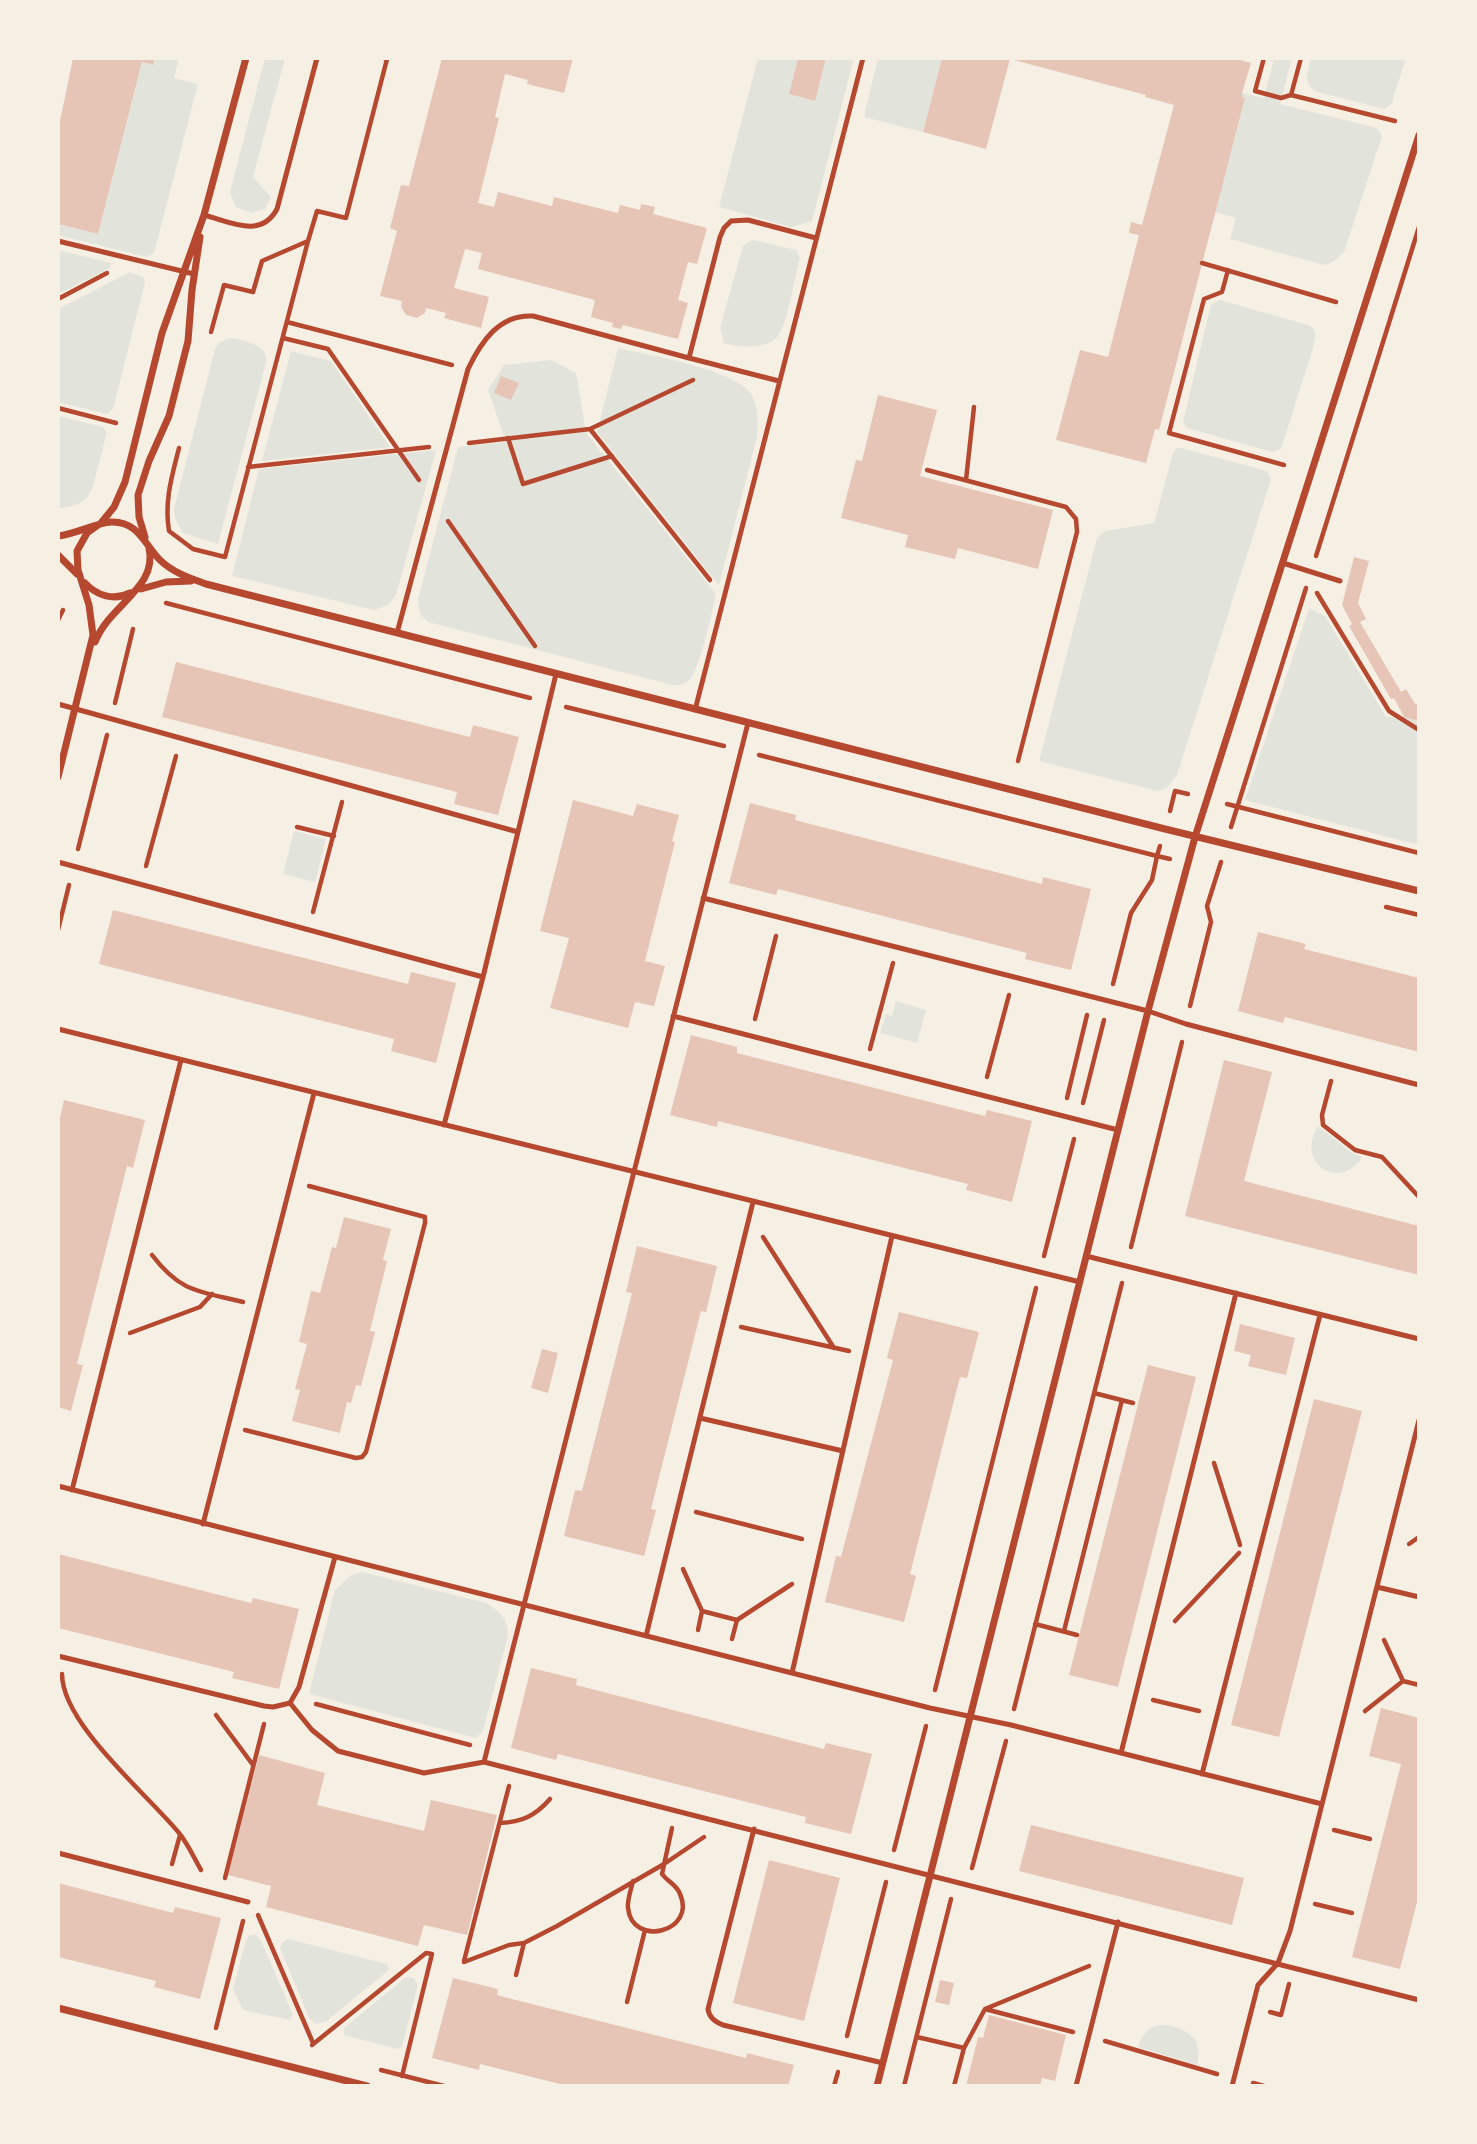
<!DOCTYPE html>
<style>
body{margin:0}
#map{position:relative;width:1477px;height:2144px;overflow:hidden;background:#f6efe4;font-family:Lato,sans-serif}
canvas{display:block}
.frame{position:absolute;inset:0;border:60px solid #f6efe4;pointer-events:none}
</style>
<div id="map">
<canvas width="1477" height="2144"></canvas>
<div class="frame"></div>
</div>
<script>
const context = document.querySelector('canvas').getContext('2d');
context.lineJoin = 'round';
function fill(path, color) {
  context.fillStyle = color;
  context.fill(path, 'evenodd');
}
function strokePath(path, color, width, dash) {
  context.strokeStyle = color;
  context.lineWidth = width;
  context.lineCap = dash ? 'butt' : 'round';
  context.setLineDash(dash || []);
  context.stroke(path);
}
const green = new Path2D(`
 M155,58h24l-5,20 24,6 -44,169 -7,4 -89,-22v-11l40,10 44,-172 11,3z
 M265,58h20l-32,119 18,20 -6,12 -13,4 -16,-6 -6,-15z
 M758,58h40l-9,36 25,7 12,-43h28l-42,163 -21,6 -72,-20z
 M878,58h64l-19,74 -59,-15z
 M1274,58h18l-12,46 97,24 5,8 -38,116 -11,10 -9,3 -94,-26 6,-21 -21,-6 30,-114 -3,-1v-4l22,5z
 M1311,58h95l-15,47 -7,4 -70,-18c-11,-10 -6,-20 -3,-33z
 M753,240l43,10 4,8c-5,18 -12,61 -20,75 -9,17 -40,15 -56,10l-4,-15 23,-82z
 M58,250l53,13 -1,5 -52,26z
 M130,272l13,5 2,5 -32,127 -6,5 -49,-12v-93z
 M1220,300l88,25c10,4 7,14 5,23l-32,101 -9,3 -85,-24 -4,-6 28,-118z
 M231,338c14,3 32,5 36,21l-49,185 -35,-11 -8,-15 -1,-9 41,-160 4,-6z
 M618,348c30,7 117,21 133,46 8,13 7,29 6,43l-38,148 -122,-153z
 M291,351l40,10 59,86 -128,14z
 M551,360l25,13 10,60 130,161c-4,18 -16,76 -27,86 -5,4 -10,5 -16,5l-245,-63 -8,-8 -2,-15 40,-152 48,-5 -18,-52 16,-25z
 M58,416l45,11 4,5 -15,58c-7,13 -19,18 -34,18z
 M1176,448h5l86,23 4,8 -94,296 -10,13 -10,3 -118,-30 58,-223 8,-7 49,-8 19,-70z
 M436,450l-40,145 -8,10 -14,5 -142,-34 27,-107z
 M1309,608l16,8 61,101h18l15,4v124l-174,-45z
 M294,831l32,8 -11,43 -32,-8z
 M896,1001l30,9 -9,33 -37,-10 6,-19 6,2z
 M1318,1126l34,27 10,4c-21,35 -68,7 -44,-31z
 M362,1572l124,31c14,8 22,16 22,33l-25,95 -7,7 -167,-44 26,-104 16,-15z
 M250,1935h6l5,5 32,75 -3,5 -47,-10 -10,-21 13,-49z
 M288,1939l99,25 2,6 -64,52 -9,2 -7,-6 -29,-70 2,-6z
 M406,1977l8,1 4,7 -16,62 -5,2 -53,-14v-7z
 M1166,2025c24,5 37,14 31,40l-59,-18c6,-15 11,-22 28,-22z`);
const building = new Path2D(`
 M73,58h82l-2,7 -11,-3 -44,172 -40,-10v-93z
 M442,58h131l-9,35 -37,-9 1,-4 -23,-6 -10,43 4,1 -21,85 16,4 4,-15 54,14 2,-9 64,16 2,-8 20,5 1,-6 14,3 -2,7 54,14 -10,36 -9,-2 -10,38 10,3 -10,36 -55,-14 -2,4 -9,-2 1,-4 -22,-6 4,-17 -117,-31 4,-16 -17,-4 -11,39 35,9 -8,31 -37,-10 2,-5 -20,-5 -1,5 -8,5 -11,-3 -5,-8 1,-6 -22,-5 17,-65 -7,-3 11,-43 8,1z
 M798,58h28l-11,43 -26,-7z
 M942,58h291l18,5 -9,30v4l3,1 -86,332 -4,-1 -9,34 -90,-23 24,-90 28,7 31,-122 -10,-2 2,-11 11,3 32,-120 -29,-8 1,-2 -136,-36 -24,90 -63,-17z
 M501,376l18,7 -8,17 -17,-7z
 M878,395l59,15 -17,66 133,34 -15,59 -80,-21 -3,11 -50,-12 3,-12 -67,-17 15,-58 6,1z
 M1354,557l15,4 -11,42 8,16 -6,3 41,70 5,-3 9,15 4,1v16l-15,-4 -10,-19 -3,1 -42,-73 3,-2 -10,-19z
 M176,662l294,75 3,-12 46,12 -21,78 -44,-11 3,-12 -295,-75z
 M573,800l60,16 4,-12 42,11 -7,26 3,1 -30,119 20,5 -11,40 -19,-4 -7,26 -78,-20 19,-70 -29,-7z
 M750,803l46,12 -1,5 247,64 1,-7 48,12 -20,81 -46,-11 2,-6 -249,-64 -2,6 -47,-12z
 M113,910l295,74 3,-12 45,11 -20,80 -45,-12 3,-12 -295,-75z
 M1258,932l48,12 -2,5 115,29v74l-134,-35 -2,6 -45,-12z
 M691,1035l46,12v6l248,63 2,-6 45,11 -20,81 -46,-12 2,-6 -250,-63 -1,6 -47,-12z
 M1224,1060l48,12 -28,109 175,45v49l-234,-59z
 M64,1100l81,20 -12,48 -6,-2 -50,198 6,1 -12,46 -13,-4v-280z
 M344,1217l47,12 -8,31 4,1 -17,70 5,1 -14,54 -5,-1 -5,18 -4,-1 -7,31 -48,-12 8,-31 -5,-1 12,-45 -8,-2 12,-51 9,2 12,-46 4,1z
 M637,1246l80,20 -11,46 -5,-1 -50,198 5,1 -12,46 -80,-20 11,-46 7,1 50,-198 -6,-1z
 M899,1312l80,20 -12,46 -7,-1 -50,197 6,2 -12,46 -79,-20 11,-46 5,1 52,-197 -6,-2z
 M1240,1324l55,14 -9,37 -38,-9 3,-11 -17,-4z
 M542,1349l16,4 -10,40 -17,-5z
 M1148,1365l48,12 -78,310 -49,-12z
 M1314,1399l48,12 -83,326 -48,-12z
 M58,1554l193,49 2,-5 46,11 -20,80 -47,-11 2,-6 -176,-44z
 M531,1668l46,11 -1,6 248,64 2,-6 46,11 -21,80 -46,-11 1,-6 -248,-63 -2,6 -45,-12z
 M1381,1708l38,10v176l-19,75 -48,-12 49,-193 -32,-8z
 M259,1755l66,18 -8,32 107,26 7,-31 66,15 -30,120 -43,-10 -6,21 -152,-39 5,-21 -43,-11z
 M1031,1825l213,53 -12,47 -213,-54z
 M769,1860l71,18 -36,143 -71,-18z
 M58,1883l115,30 2,-6 46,11 -21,81 -46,-12 2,-6 -98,-24z
 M453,1978l45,11 -1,6 3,1 246,62 1,-5 47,12 -6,21h-220l-88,-22 -1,6 -47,-12z
 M940,1980l14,3 -5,22 -14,-3z
 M989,2015l77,20 -11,46 -13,-3 -2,8h-74l12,-49 5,1z`);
const path = new Path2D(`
 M1264,58l-9,33 26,7 10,-3
 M1301,58l-10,37 104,26
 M1202,263l134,39
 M1228,270l-6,22 -18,7 -35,134 115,32
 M58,299l49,-26
 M287,322l165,43
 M211,332l13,-47 29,7 9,-31 46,-20 9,-30 29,7 41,-159 -3,-1
 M283,338l45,11 91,131
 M58,408l58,15
 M590,429l120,151
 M508,438l15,46 89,-28
 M469,443l121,-14 103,-49
 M179,448c-7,28 -15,53 -10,83l24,18 32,8 83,-316
 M248,467l181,-20
 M927,470l139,37 10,12 1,13 -59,229
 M966,480l8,-73
 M448,521l87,125
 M1316,556l103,-329
 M1317,593l72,118 30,19
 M166,603l364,95
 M58,620l5,-10
 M115,703l18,-74
 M566,707l158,39
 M759,755l398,101 -5,24 -21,33 -18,71
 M1227,804l192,49
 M1170,811l5,-20 13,3
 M297,827l37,9
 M1231,827l75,-239
 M1160,846l-3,10 13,3
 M78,849l29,-114
 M146,866l30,-110
 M1386,907l33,8
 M313,912l29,-110
 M58,930l11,-45
 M1190,1006l21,-84 -4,-16 14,-44
 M755,1019l21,-83
 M870,1049l23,-86
 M987,1077l22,-82
 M1331,1081l-9,34 1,10 32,25 27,7 37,40
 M1067,1098l20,-83
 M1083,1103l21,-83
 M763,1237l71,111
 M1131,1247l51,-205
 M152,1255c29,38 47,36 91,47
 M1044,1256l30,-117
 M741,1327l108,24
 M130,1333l70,-26 12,-13
 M1094,1393l39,10
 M245,1430l111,28 6,-1 4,-5 59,-229v-6l-116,-31
 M1214,1463l26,82
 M696,1512l106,27
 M1409,1544l10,-7
 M683,1569l19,42 -4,19
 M702,1611l35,9
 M1175,1621l64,-68
 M1035,1624l42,11
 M1064,1631l58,-231
 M732,1639l5,-19 55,-36
 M1384,1640l19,41
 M62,1674c0,50 86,121 117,159 9,11 15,25 22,37
 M935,1690l101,-402
 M1153,1700l46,11
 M316,1704l154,41
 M1014,1709l108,-426
 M1365,1711l38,-30 16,4
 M216,1715l37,50
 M500,1823c22,-1 35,-7 50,-24
 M1334,1830l36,9
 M894,1850l32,-124
 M172,1864l8,-29
 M972,1868l34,-127
 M225,1878l39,-154
 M633,1881c-2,9 -6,19 -5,27 4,40 69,24 52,-14 -3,-9 -12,-12 -18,-20l10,-46
 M1315,1904l37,9
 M258,1915l55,128
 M464,1961l45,-175
 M464,1962l45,-17 15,-2 33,-17 107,-62 40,-27
 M516,1975l8,-32
 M627,2002l18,-72
 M985,2009l88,23
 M1270,2012l11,3 8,-31
 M216,2028l27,-107
 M847,2036l39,-154
 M917,2037l47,11 21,-39 104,-43
 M1105,2041l112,33
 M312,2045l114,-92 6,1 -30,122
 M381,2070l63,16
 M1253,2083l11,3
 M834,2086l4,-14
 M904,2086l47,-187
 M954,2086l10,-38`);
const service = new Path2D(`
 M204,215c27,7 57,24 73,-6l40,-151
 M58,241l136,33
 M779,381l-90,-23 31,-121 4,-9 7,-7 17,-1 68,18
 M1283,563l57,18
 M397,633l71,-264c13,-27 31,-55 65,-53l156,42
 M58,704l460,128
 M695,710l168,-652
 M58,862l425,115
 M703,898l445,113 38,13 233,61
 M673,1016l445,114
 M58,1029l1022,253
 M444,1125l39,-148 73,-303
 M1086,1256l333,83
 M700,1418l143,33
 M58,1486l734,187 138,35 81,17 311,79
 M72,1490l109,-430
 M203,1524l111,-431
 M1377,1587l42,10
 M646,1636l107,-434
 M58,1656l206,50 9,1 17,-4 22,27 26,21 86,22 60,-11 935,238
 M792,1673l100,-437
 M290,1703l9,-16 36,-130
 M1121,1753l115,-460
 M484,1762l264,-1039
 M1202,1774l118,-459
 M754,1829l-46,180c1,9 7,13 15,16l160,38
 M58,1853l190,49
 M1076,2086l42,-164
 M1232,2086l26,-101 20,-22 12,-32 129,-511`);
const minor = new Path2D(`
 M58,536c18,-2 38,-13 53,-14 28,-1 34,24 50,39 13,12 29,17 45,23l959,245 254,62
 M145,537l-6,-20 -1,-22 11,-34 20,-45 19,-75 4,-51 8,-53
 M58,555l19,19
 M85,583c12,13 29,18 45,10
 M141,589l25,-7 25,-1
 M95,642c15,-38 63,-54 54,-94
 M58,777l35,-142 -4,-30 -11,-35 -1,-19 10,-18 14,-10 13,-16 11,-25 37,-149 42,-118 42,-157
 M58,2008l309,78
 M877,2086l271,-1075 47,-174 224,-702`);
fill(green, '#e2e4dc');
fill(building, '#e6c5b7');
strokePath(path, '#b5482f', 4.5);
strokePath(service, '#b5482f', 5);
strokePath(minor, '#b5482f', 7);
</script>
